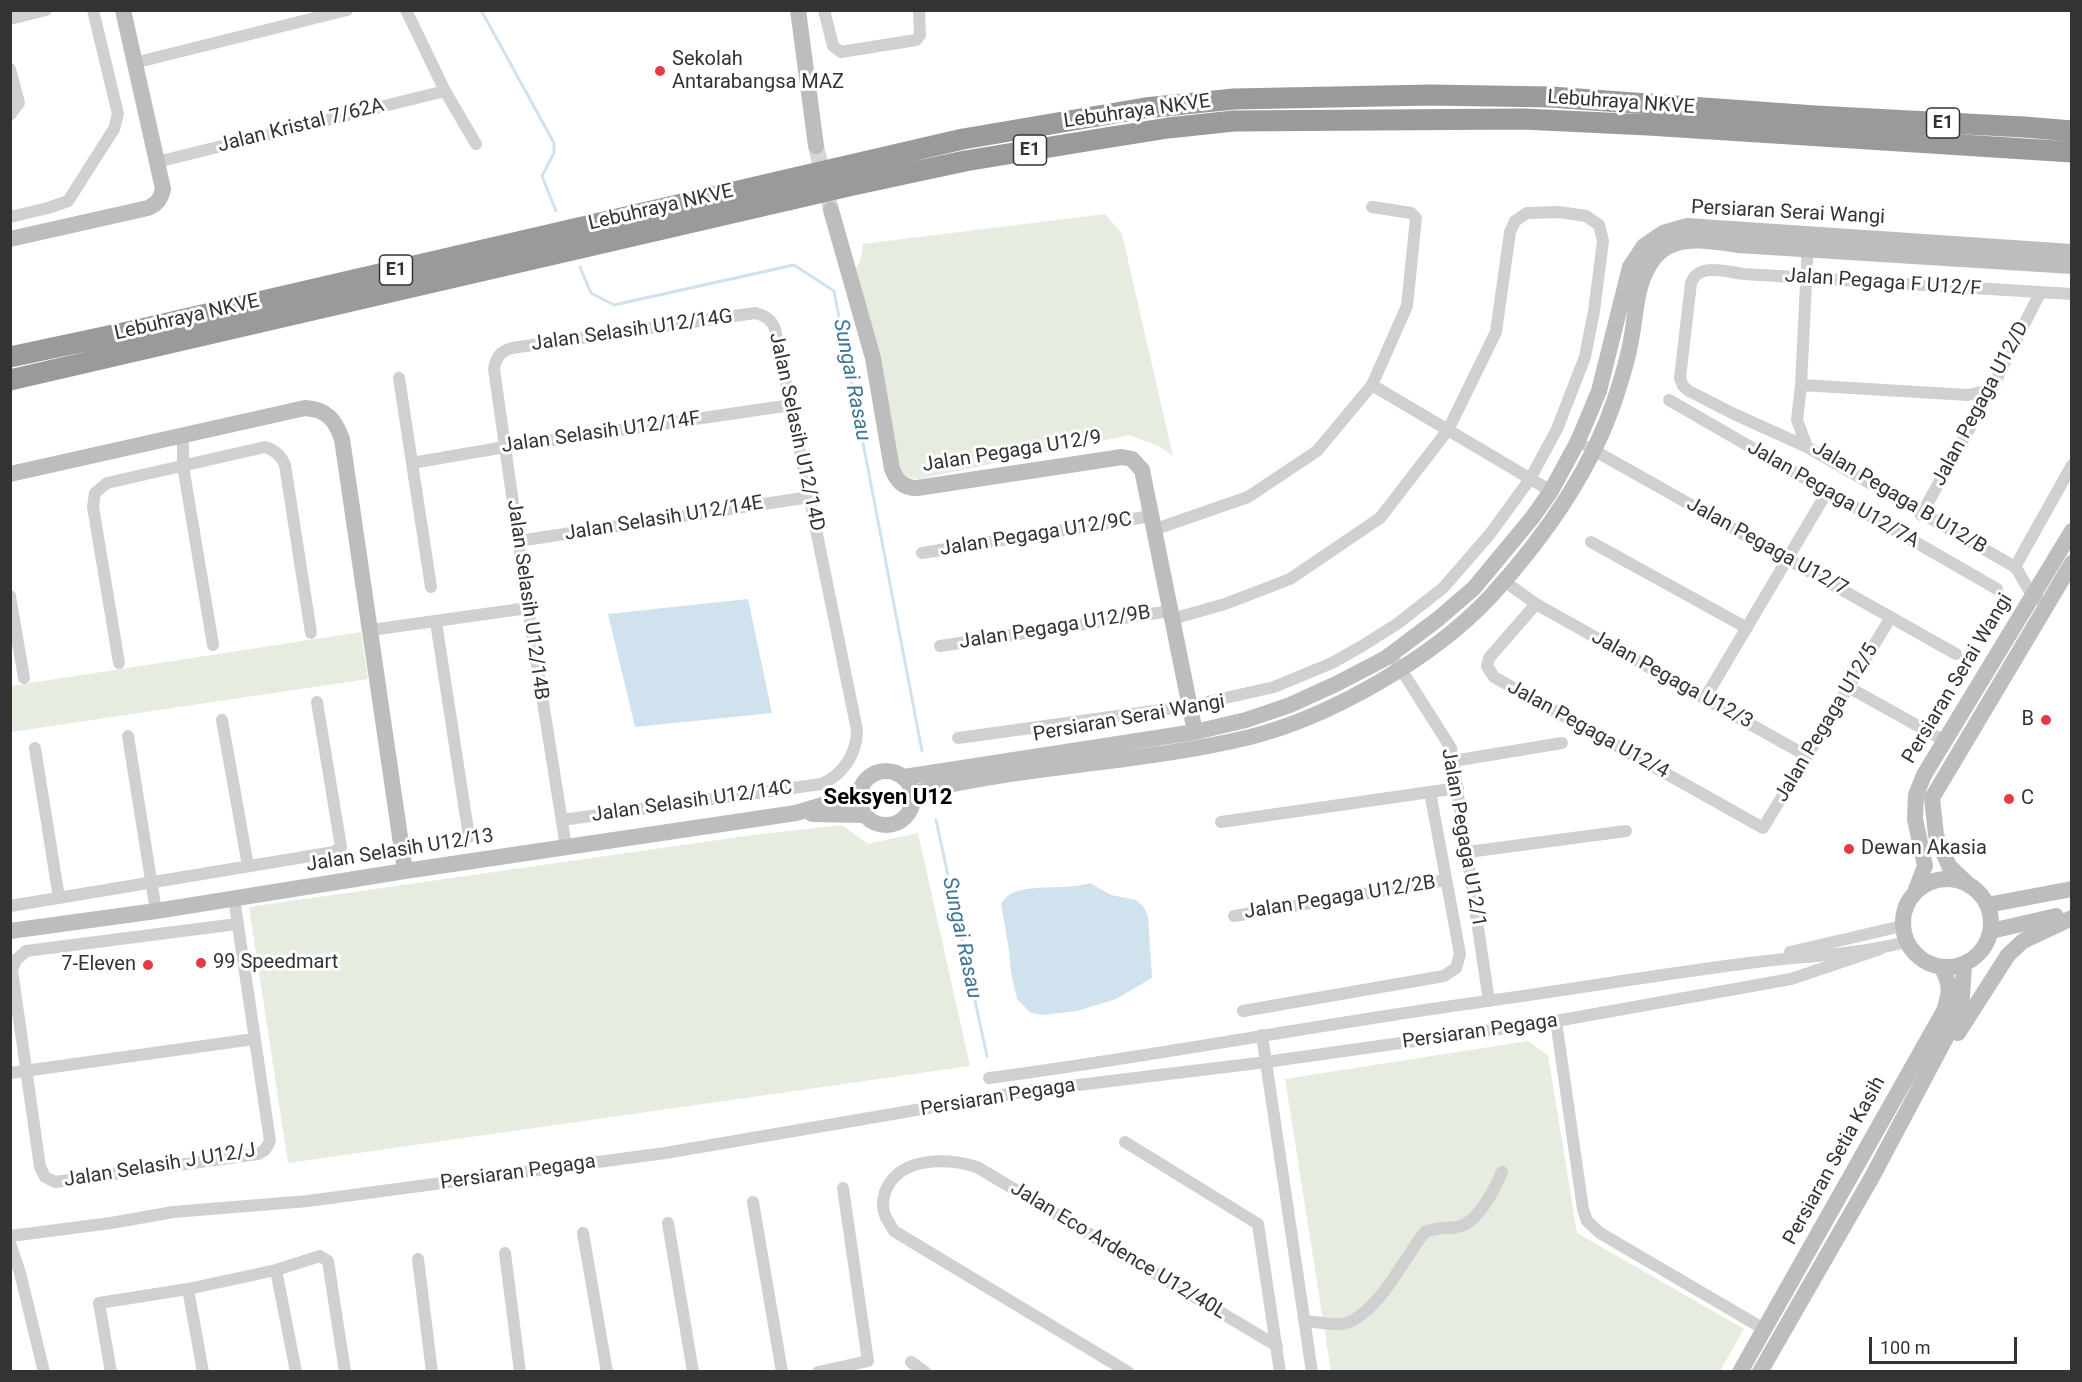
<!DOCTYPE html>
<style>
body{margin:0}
#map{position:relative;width:2082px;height:1382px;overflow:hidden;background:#fff;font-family:Roboto,sans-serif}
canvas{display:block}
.frame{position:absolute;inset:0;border:12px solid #333;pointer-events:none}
.scale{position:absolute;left:1869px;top:1337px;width:148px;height:27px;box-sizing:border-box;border:3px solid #333;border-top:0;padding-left:8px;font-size:18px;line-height:21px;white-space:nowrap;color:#333;-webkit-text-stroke:4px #fff;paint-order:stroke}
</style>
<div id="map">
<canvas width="2082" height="1382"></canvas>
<div class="frame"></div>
<div class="scale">100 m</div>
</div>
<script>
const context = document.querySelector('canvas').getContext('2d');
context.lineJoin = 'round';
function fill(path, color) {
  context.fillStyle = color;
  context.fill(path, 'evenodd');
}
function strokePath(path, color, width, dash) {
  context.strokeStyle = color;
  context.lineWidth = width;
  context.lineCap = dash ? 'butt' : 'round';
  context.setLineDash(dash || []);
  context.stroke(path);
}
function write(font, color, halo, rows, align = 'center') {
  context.font = font + ' Roboto,sans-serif';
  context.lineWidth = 6;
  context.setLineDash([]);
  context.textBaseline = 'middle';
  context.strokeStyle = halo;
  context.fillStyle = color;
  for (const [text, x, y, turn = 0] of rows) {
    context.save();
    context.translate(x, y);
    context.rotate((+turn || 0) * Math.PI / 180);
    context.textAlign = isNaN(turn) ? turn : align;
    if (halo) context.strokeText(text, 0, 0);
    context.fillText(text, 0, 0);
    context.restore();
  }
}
const green = new Path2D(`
 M1105,214l17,20 51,222 -14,-10 -30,-11 -210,44 -13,-2 -7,-10 -43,-198 5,-11 2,-14z
 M361,632l7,47 -357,53v-46z
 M842,825l26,19 50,-11 52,233 -682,97 -39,-256 504,-72z
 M1528,1041l20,14 29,178 167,96 -24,42 -244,1 -4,-3 -6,3 -135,-1 -46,-292z`);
const water = new Path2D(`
 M748,599l24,114 -137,14 -27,-113z
 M1090,883l21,12 25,5 7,6 5,10 4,62 -36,21 -39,12 -33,4 -13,-2 -14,-14 -6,-26 -2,-23 -8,-46c2,-3 6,-8 9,-10 22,-11 55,-3 80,-11z`);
const stream = new Path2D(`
 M481,10l73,133v10l-12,23 14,35
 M580,267l11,26 23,12 180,-40 40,26 88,460
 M936,820l51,236`);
const secondaryTunnel = new Path2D(`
 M816,146l15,64`);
const street = new Path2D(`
 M406,10l39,81 31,53
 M824,10l9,36 8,6 75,-12 4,-5 -1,-25
 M10,19l36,-9
 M134,63l213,-53
 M10,69l9,34 -9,12
 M157,162l288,-71
 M10,217l38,-9 20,-7 46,-72 4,-15 -25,-104
 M399,378l32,209
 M1372,385l179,106
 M1801,385l167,10 23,-5
 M1669,400l328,189
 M183,436v30l30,179
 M1588,447l368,207
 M1807,447l-10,-27 4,-35 7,-142
 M412,463l93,-16 286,-42
 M1921,515l70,-125 49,-97
 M1153,530l95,-33 69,-46 55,-66 35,-79 9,-88 -5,-5 -39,-6
 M518,541l292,-44
 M1591,542l156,86
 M922,553l229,-37
 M2015,567l57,-102
 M1504,581l32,23 271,152
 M10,596l14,82
 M2038,599c-11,-7 -15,-22 -23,-32l-208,-120 -73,-33 -45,-23 -6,-5 -3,-8 11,-95c8,-21 35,-11 53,-9l328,20
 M1536,604l-47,54 -2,8 7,11 269,151 128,-211
 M436,622l33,215
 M371,630l157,-22
 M940,646l230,-35
 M119,663l-26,-156 2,-14 12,-10 158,-36c10,3 16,8 20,18l26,168
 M1397,663l54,85 38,253
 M1848,687l97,54
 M1705,698l122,-206
 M222,720l26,146
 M128,736l28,175
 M958,738l232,-32 84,-19 58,-24 30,-17 35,-22 46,-36 47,-54 40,-55 27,-50 28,-72 9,-46 9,-70 -4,-16 -13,-9 -27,-4 -32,1 -12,8 -5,11 -14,100 -48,98 -68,88 -90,61 -65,25 -53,15
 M35,748l24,150
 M1453,761l109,-18
 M562,820l259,-36c22,-9 36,-30 36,-54l-82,-401c-3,-9 -11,-14 -20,-16l-243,35c-12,3 -16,10 -18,21l34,239 38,239
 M1221,822l237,-34
 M1468,852l158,-21
 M234,898l36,243 -5,9 -7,4 -203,28 -10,-5 -5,-10 -28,-197 4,-10 10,-9 211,-27
 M10,906l324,-54 7,-5 -24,-145
 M1234,916l212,-36
 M1790,952l112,-26
 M1243,1011l201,-35 12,-8 4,-14 -30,-162
 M1556,1021l27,188 4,12 13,12 164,96
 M1262,1035l50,337
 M10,1073l244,-34
 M989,1078c167,-22 331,-54 498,-77 87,-12 175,-27 262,-38 53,-7 106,-8 157,-21
 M1125,1142l133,82 22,148
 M753,1202l29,170
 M668,1223l25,149
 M583,1233l24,139
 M10,1236l101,-13 62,-11 135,-11 357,-48 356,-61 245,-30 290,-41 235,-42 89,-30
 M10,1243l10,30 24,99
 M505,1253l15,119
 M418,1259l14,113
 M276,1270l20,102
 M188,1289l15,83
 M1305,1321c11,1 26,4 37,3 34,-6 62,-66 83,-92 11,-5 21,-3 33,-5 21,-5 36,-37 44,-55
 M911,1362l14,10
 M111,1372l-12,-69 89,-14 88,-19 44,-14 8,5 17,111
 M818,1372l50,-11 -25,-173
 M1128,1372l-234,-141c-3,-5 -7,-11 -9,-16 -3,-7 -2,-16 0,-23 14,-36 61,-34 92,-25l300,179`);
const secondary = new Path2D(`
 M798,10l18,136
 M831,210l42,148 19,111c5,12 11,19 25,19l205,-31 10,2 10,11 53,262
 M10,239l138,-31c9,-4 13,-9 15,-19l-40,-179
 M10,474l295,-66c22,1 30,12 37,31l63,432
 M859 798a27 27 0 1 1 54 0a27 27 0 1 1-54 0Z
 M904,777l291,-45 51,-12 44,-15 46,-21 50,-26 52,-39 36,-31 58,-70 19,-27 27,-50 21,-50 31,-124 14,-21 19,-13 24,-7 385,26
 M914,793c110,-28 225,-29 336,-56 80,-20 183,-79 240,-140 53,-58 100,-123 125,-198 6,-19 13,-39 16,-59 6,-29 4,-58 24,-83 20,-24 57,-16 83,-12l334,21
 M812,814l53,1
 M1903 923a44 44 0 1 1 88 0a44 44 0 1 1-88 0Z
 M1970,886l-21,-20 -13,-31 -4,-37 140,-235
 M1915,892l10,-26 -10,-47 1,-24 8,-20 148,-244
 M1987,905l85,-16
 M10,931l146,-20 249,-40 391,-58 63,-19
 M1991,931l65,-15
 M1958,1033l50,-78 15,-14 49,-23
 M1740,1372l204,-361c6,-19 7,-25 -2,-43
 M1760,1372l112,-195 85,-160 5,-20 2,-32`);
const highway = new Path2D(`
 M10,357l136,-29 817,-189 182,-31 89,-9 197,-4 120,2 264,19 209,11 48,4
 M10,380l843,-195 112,-24 134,-22 69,-11 66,-7 289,-2 125,6 424,27`);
const markers = [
 [660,71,6,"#e63946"],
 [2046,720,6,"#e63946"],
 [2009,799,6,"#e63946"],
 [1849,849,6,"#e63946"],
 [201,963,6,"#e63946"],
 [148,965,6,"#e63946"]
];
const shields = [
 [1943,123,33],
 [1030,150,33],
 [396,270,33]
];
const shieldNames = [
 ["E1",1943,123],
 ["E1",1030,150],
 ["E1",396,270]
];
const poiNames = [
 ["Sekolah",672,60],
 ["Antarabangsa MAZ",672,83],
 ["B",2034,720,"right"],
 ["C",2021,799],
 ["Dewan Akasia",1861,849],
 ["99 Speedmart",213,963],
 ["7-Eleven",136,965,"right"]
];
const streetNames = [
 ["Lebuhraya NKVE",1621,103,4],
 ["Lebuhraya NKVE",1137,112,-8],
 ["Jalan Kristal 7/62A",301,126,-14],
 ["Lebuhraya NKVE",661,208,-13],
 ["Persiaran Serai Wangi",1788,213,3],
 ["Jalan Pegaga F U12/F",1883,283,4],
 ["Lebuhraya NKVE",187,318,-13],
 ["Jalan Selasih U12/14G",632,331,-8],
 ["Jalan Pegaga U12/D",1981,404,-62],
 ["Jalan Selasih U12/14D",796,432,78],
 ["Jalan Selasih U12/14F",601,433,-8],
 ["Jalan Pegaga U12/9",1012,452,-9],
 ["Jalan Pegaga U12/7A",1833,495,30],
 ["Jalan Pegaga B U12/B",1899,498,31],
 ["Jalan Selasih U12/14E",664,519,-9],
 ["Jalan Pegaga U12/9C",1036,535,-9],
 ["Jalan Pegaga U12/7",1767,547,29],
 ["Jalan Selasih U12/14B",527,600,82],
 ["Jalan Pegaga U12/9B",1055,628,-9],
 ["Persiaran Serai Wangi",1958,679,-59],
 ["Jalan Pegaga U12/3",1672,680,29],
 ["Persiaran Serai Wangi",1129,719,-10],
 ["Jalan Pegaga U12/5",1827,723,-59],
 ["Jalan Pegaga U12/4",1588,730,29],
 ["Jalan Selasih U12/14C",692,802,-8],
 ["Jalan Pegaga U12/1",1463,838,80],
 ["Jalan Selasih U12/13",400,851,-9],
 ["Jalan Pegaga U12/2B",1340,898,-9],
 ["Persiaran Pegaga",1480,1032,-8],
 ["Persiaran Pegaga",998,1098,-9],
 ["Persiaran Setia Kasih",1835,1161,-61],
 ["Jalan Selasih J U12/J",160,1166,-9],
 ["Persiaran Pegaga",518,1173,-8],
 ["Jalan Eco Ardence U12/40L",1118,1251,31]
];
const waterNames = [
 ["Sungai Rasau",851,380,79],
 ["Sungai Rasau",961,938,78]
];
const quarterNames = [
 ["Seksyen U12",888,798]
];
fill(green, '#e6ecdf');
fill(water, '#cfe2ee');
strokePath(stream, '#cfe2ee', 3);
strokePath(secondaryTunnel, '#d6d6d6', 16, [16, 8]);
strokePath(street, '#d0d0d0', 12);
strokePath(secondary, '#bdbdbd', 16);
strokePath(highway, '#9a9a9a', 21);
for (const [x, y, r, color] of markers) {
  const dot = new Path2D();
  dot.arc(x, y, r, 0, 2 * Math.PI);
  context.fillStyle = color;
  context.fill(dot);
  strokePath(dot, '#fff', 2);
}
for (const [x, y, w] of shields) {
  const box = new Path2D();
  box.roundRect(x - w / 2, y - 15, w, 30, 4.5);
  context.fillStyle = '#fff';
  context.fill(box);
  strokePath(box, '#333', 1.5);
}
write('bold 18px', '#333', null, shieldNames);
write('20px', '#333', '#fff', poiNames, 'left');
write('20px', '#333', '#fff', streetNames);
write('italic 21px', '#3f7597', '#fff', waterNames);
write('bold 22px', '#000', '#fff', quarterNames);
</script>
